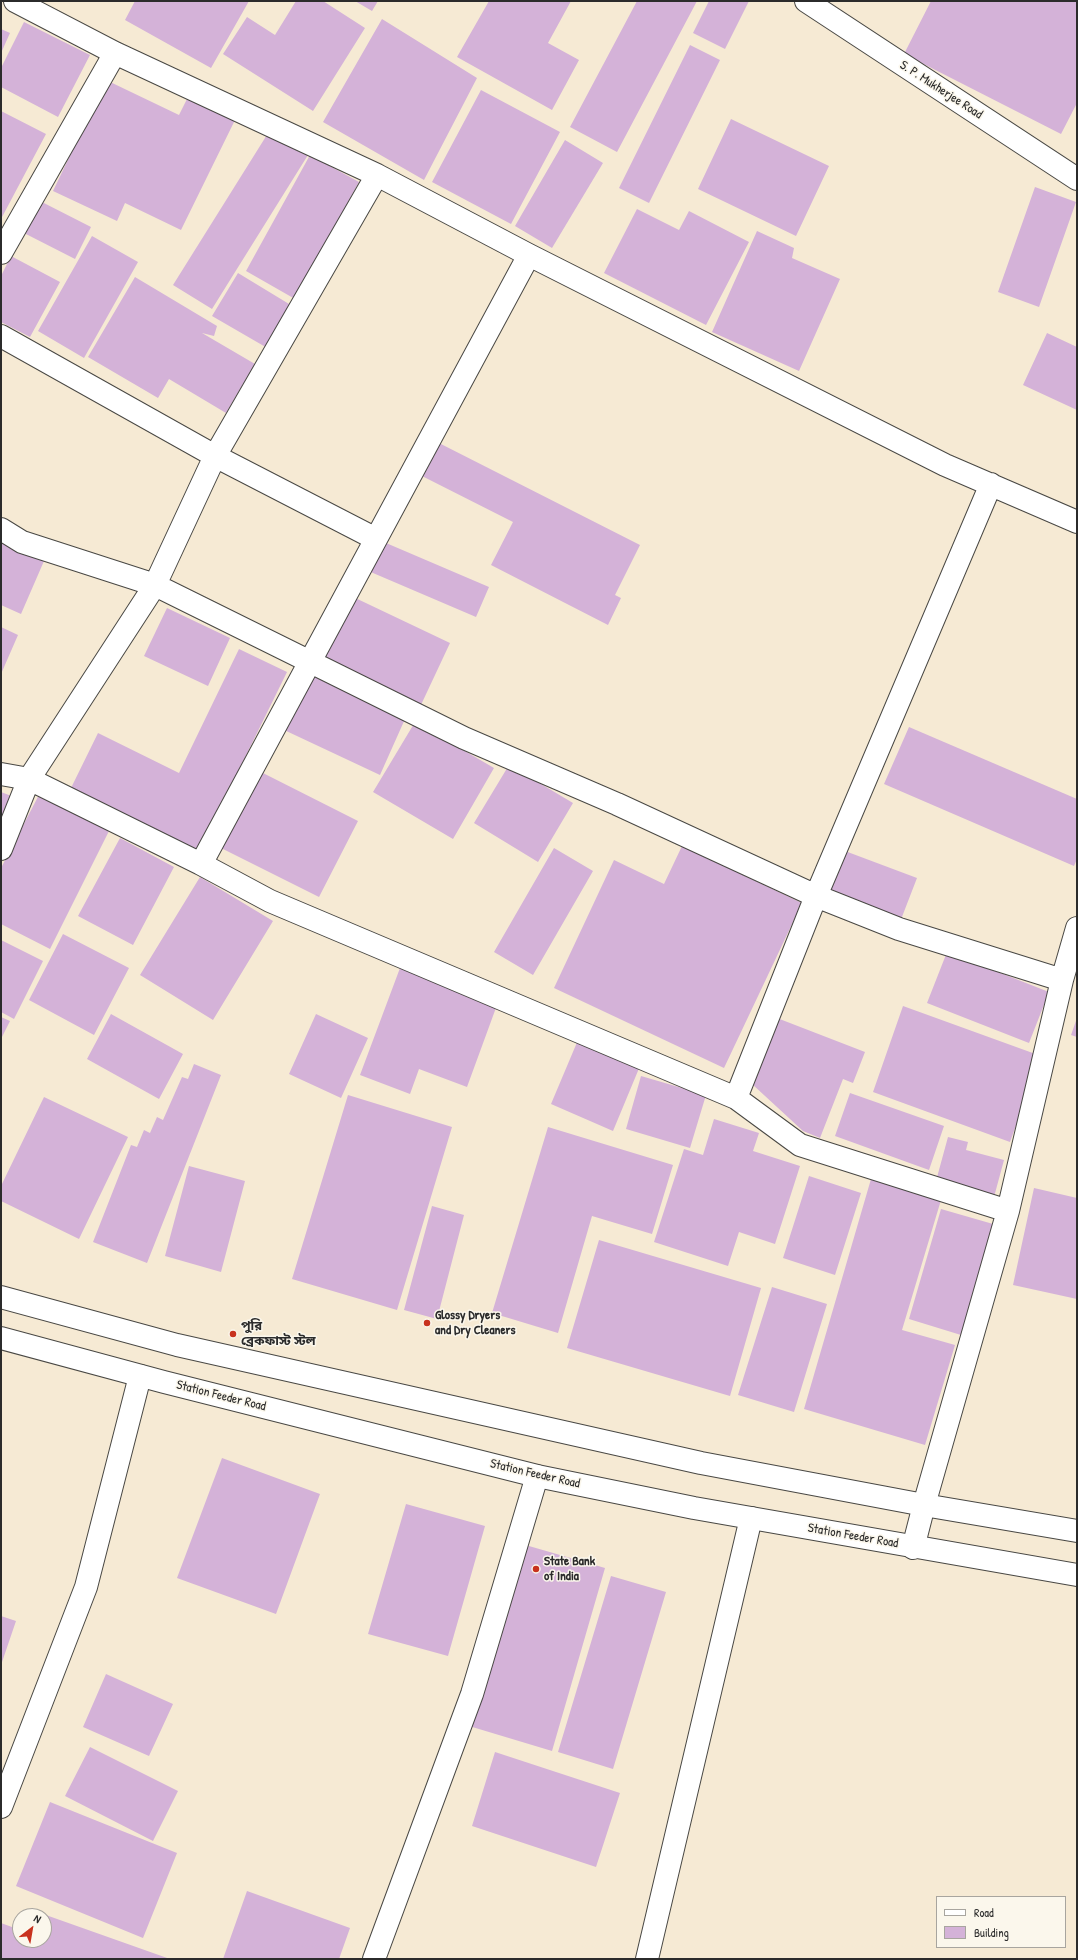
<!DOCTYPE html>
<meta charset="utf-8">
<style>
body{margin:0}
#map{position:relative;width:1078px;height:1960px;overflow:hidden;background:#f6ead4;font-family:"Patrick Hand",sans-serif}
canvas{display:block}
.frame{position:absolute;inset:0;border:2px solid #2b2b2b;pointer-events:none}
.legend{position:absolute;left:936px;top:1896px;width:130px;height:52px;box-sizing:border-box;background:#fbf7ec;border:1px solid #a8a59f;margin:0;padding:5px 7px;list-style:none;font-size:12px;color:#2b2b2b}
.legend li{display:flex;align-items:center;gap:8px;height:20px}
.legend b{width:20px;border:1px solid #a8a59f}
.north{position:absolute;left:12px;top:1908px;width:40px;height:40px;box-sizing:border-box;background:#fbf7ec;border:1px solid #a8a59f;border-radius:50%;rotate:31deg;font-size:11px;font-weight:700;line-height:16px;text-align:center;color:#2b2b2b}
.north::after{content:'';display:block;margin:auto;width:14px;height:18px;background:#c8321e;clip-path:polygon(50% 0,100% 100%,50% 72%,0 100%)}
</style>
<div id="map">
<canvas width="1078" height="1960"></canvas>
<div class="frame"></div>
<ul class="legend">
<li><b style="height:5px;background:#fff"></b>Road</li>
<li><b style="height:11px;background:#d4b2d8"></b>Building</li>
</ul>
<div class="north">N</div>
</div>
<script>
const context = document.querySelector('canvas').getContext('2d');
context.lineJoin = 'round';
function fill(path, color) {
  context.fillStyle = color;
  context.fill(path, 'evenodd');
}
function strokePath(path, color, width, dash) {
  context.strokeStyle = color;
  context.lineWidth = width;
  context.lineCap = dash ? 'butt' : 'round';
  context.setLineDash(dash || []);
  context.stroke(path);
}
function write(font, color, halo, rows, align = 'center') {
  context.font = font + ' "Patrick Hand","Noto Sans Bengali",sans-serif';
  context.lineWidth = 3;
  context.setLineDash([]);
  context.textBaseline = 'middle';
  context.strokeStyle = halo;
  context.fillStyle = color;
  for (const [text, x, y, turn = 0] of rows) {
    context.save();
    context.translate(x, y);
    context.rotate((+turn || 0) * Math.PI / 180);
    context.textAlign = isNaN(turn) ? turn : align;
    if (halo) context.strokeText(text, 0, 0);
    context.fillText(text, 0, 0);
    context.restore();
  }
}
const building = new Path2D(`
 M135,1h114l-38,67 -86,-48z
 M296,1h27l42,27 -52,83 -90,-57 24,-37 28,18z
 M355,1h23l-6,10z
 M489,1h82l-23,42 31,17 -27,50 -95,-53z
 M637,1h60l-80,151 -47,-25z
 M709,1h40l-24,48 -32,-16z
 M931,1h146v102l-16,31 -157,-80z
 M382,19l95,59 -53,102 -101,-58z
 M24,22l66,33 -32,62 -57,-30v-19z
 M1,29l9,4 -9,20z
 M690,45l30,15 -71,143 -30,-15z
 M106,80l73,35 9,-18 47,23 -54,110 -56,-27 -8,18 -64,-30z
 M481,90l79,42 -49,92 -79,-42z
 M1,111l45,23 -45,85z
 M731,119l98,47 -33,70 -98,-47z
 M270,130l38,25 -96,154 -39,-24z
 M565,140l38,23 -51,85 -37,-22z
 M310,155l49,27 -64,117 -49,-28z
 M1035,187l41,15 -37,105 -41,-15z
 M38,200l53,27 -16,32 -53,-27z
 M637,209l42,21 10,-19 60,31 -43,83 -102,-52z
 M757,231l37,17 -2,10 48,21 -41,92 -87,-39z
 M92,236l46,26 -54,96 -46,-27z
 M11,256l49,26 -30,55 -29,-15v-46z
 M238,273l56,34 -25,42 -57,-33z
 M135,277l82,49 -3,10 -12,-3 53,31 -29,49 -57,-34 -11,19 -70,-41z
 M1047,333l30,14v63l-54,-25z
 M435,441l205,104 -25,50 6,3 -13,27 -117,-60 22,-43 -95,-48z
 M379,540l110,47 -13,30 -110,-47z
 M1,542l43,19 -23,53 -20,-9z
 M349,595l101,48 -30,64 -101,-48z
 M167,608l63,30 -22,48 -64,-30z
 M1,627l17,8 -17,39z
 M239,649l48,23 -88,179 -128,-63 27,-55 81,40z
 M308,673l97,46 -25,56 -98,-46z
 M415,722l79,46 -41,71 -80,-47z
 M909,727l168,72v60l-3,7 -190,-82z
 M509,765l64,38 -35,59 -64,-39z
 M257,770l101,51 -39,76 -100,-50z
 M42,789l70,36 -62,124 -49,-25v-56z
 M1,792l13,5 -13,28z
 M120,838l54,29 -41,78 -55,-29z
 M682,846l120,57 -78,165 -170,-80 60,-128 50,24z
 M554,848l39,23 -60,104 -39,-23z
 M845,851l72,27 -17,44 -72,-27z
 M200,877l73,44 -60,99 -73,-45z
 M63,934l66,34 -35,67 -65,-35z
 M1,940l42,21 -29,58 -13,-7z
 M947,952l102,40 -20,51 -102,-40z
 M400,968l97,37 -30,82 -48,-18 -9,25 -50,-19z
 M903,1006l138,50 -31,86 -137,-50z
 M111,1014l72,40 -24,45 -72,-40z
 M316,1014l52,24 -27,60 -52,-24z
 M1,1017l9,4 -9,18z
 M777,1018l88,34 -12,31 -10,-4 -23,59 -17,-7 -51,-47z
 M1077,1018v19l-6,-2z
 M578,1040l62,26 -27,65 -62,-27z
 M194,1064l27,11 -74,188 -54,-21 38,-97 6,2 7,-17 6,3 7,-16 6,3 19,-43 6,2z
 M641,1076l65,19 -16,53 -64,-19z
 M850,1093l94,33 -15,44 -94,-34z
 M348,1095l104,32 -55,183 -105,-31z
 M44,1097l84,40 -49,102 -78,-38v-15z
 M714,1119l45,14 -6,18 47,15 -25,78 -36,-12 -11,34 -74,-24 30,-93 19,6z
 M548,1127l125,38 -21,69 -60,-18 -34,117 -66,-20z
 M948,1137l20,5 -2,8 38,10 -10,37 -58,-16z
 M189,1166l56,15 -24,91 -56,-16z
 M809,1176l52,17 -26,82 -52,-17z
 M871,1179l70,21 -39,130 53,15 -30,100 -121,-36z
 M1034,1188l43,10v101l-64,-14z
 M432,1206l32,9 -27,104 -33,-9z
 M941,1209l52,15 -32,111 -52,-16z
 M599,1240l162,48 -31,108 -163,-48z
 M772,1287l55,17 -33,108 -56,-17z
 M222,1458l98,36 -44,120 -99,-36z
 M406,1504l79,22 -37,130 -80,-22z
 M522,1544l83,24 -53,183 -83,-25z
 M611,1576l55,16 -53,177 -55,-17z
 M1,1616l15,5 -15,44z
 M106,1674l67,30 -24,52 -66,-29z
 M90,1747l88,44 -25,50 -88,-45z
 M495,1752l125,41 -24,74 -124,-41z
 M50,1802l127,51 -34,85 -127,-52z
 M247,1891l103,37 -11,31h-116z
 M43,1914l127,45h-169v-36l19,7v10h24z`);
const street = new Path2D(`
 M15,1l100,52 262,122 152,80 416,210 132,57
 M806,1l271,178
 M1,253l114,-200
 M1,336l214,120 161,83
 M1,529l21,13 133,43 309,153 153,66 199,92 83,33 163,51
 M1,774l28,5 172,85 69,37 466,197 64,47 208,66
 M1,849l28,-70 126,-194 60,-129 162,-281
 M201,864l328,-609
 M736,1098l80,-202 175,-412
 M913,1548l11,-43 84,-294 54,-231 15,-52
 M1,1807l85,-220 54,-211
 M374,1959l98,-265 65,-218
 M647,1959l104,-441`);
const secondary = new Path2D(`
 M1,1297l176,48 524,118 223,42 153,26
 M1,1338l163,44 373,94 157,32 383,67`);
const markers = [
 [427,1323,4,"#c8321e"],
 [233,1334,4,"#c8321e"],
 [536,1569,4,"#c8321e"]
];
const streetNames = [
 ["S. P. Mukherjee Road",941,90,33],
 ["Station Feeder Road",221,1396,14],
 ["Station Feeder Road",535,1474,13],
 ["Station Feeder Road",853,1536,10]
];
const poiNames = [
 ["Glossy Dryers",435,1316],
 ["and Dry Cleaners",435,1331],
 ["পুরি",241,1327],
 ["ব্রেকফাস্ট স্টল",241,1342],
 ["State Bank",544,1562],
 ["of India",544,1577]
];
fill(building, '#d4b2d8');
strokePath(street, '#494844', 24);
strokePath(secondary, '#494844', 24);
strokePath(street, '#fff', 22);
strokePath(secondary, '#fff', 22);
for (const [x, y, r, color] of markers) {
  const dot = new Path2D();
  dot.arc(x, y, r, 0, 2 * Math.PI);
  context.fillStyle = color;
  context.fill(dot);
  strokePath(dot, '#fbf7ec', 1.5);
}
write('13px', '#2b2b2b', '#fbf7ec', streetNames);
write('bold 13px', '#2b2b2b', '#fbf7ec', poiNames, 'left');
</script>
